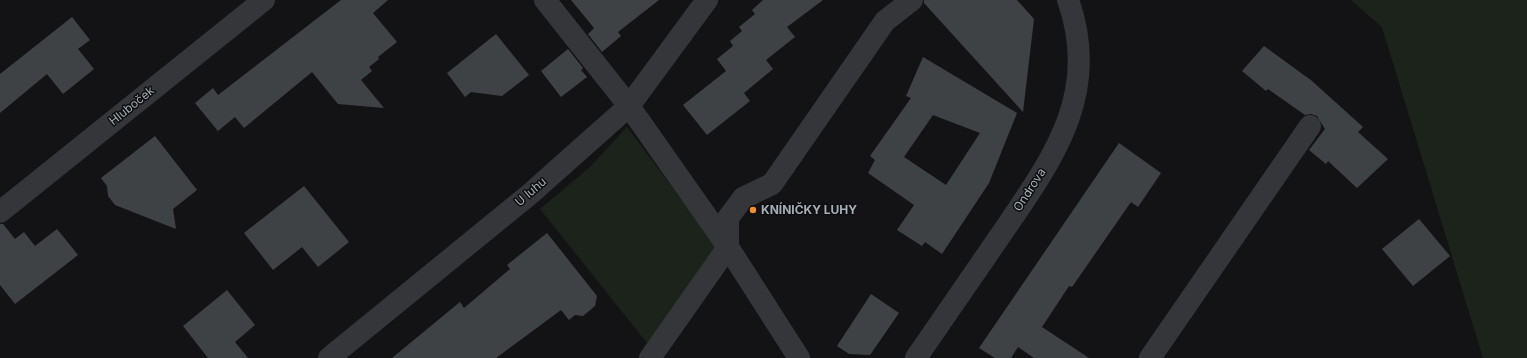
<!DOCTYPE html>
<meta charset="utf-8">
<style>
body{margin:0}
canvas{display:block;background:#131315}
</style>
<canvas width="1527" height="358"></canvas>
<script>
const context = document.querySelector('canvas').getContext('2d');
context.lineJoin = 'round';
function fill(path, color) {
  context.fillStyle = color;
  context.fill(path, 'evenodd');
}
function strokePath(path, color, width, dash) {
  context.strokeStyle = color;
  context.lineWidth = width;
  context.lineCap = dash ? 'butt' : 'round';
  context.setLineDash(dash || []);
  context.stroke(path);
}
function write(font, color, halo, rows, align = 'center') {
  context.font = font + ' Inter,sans-serif';
  context.lineWidth = 3;
  context.setLineDash([]);
  context.textBaseline = 'middle';
  context.strokeStyle = halo;
  context.fillStyle = color;
  for (const [text, x, y, turn = 0] of rows) {
    context.save();
    context.translate(x, y);
    context.rotate((+turn || 0) * Math.PI / 180);
    context.textAlign = isNaN(turn) ? turn : align;
    if (halo) context.strokeText(text, 0, 0);
    context.fillText(text, 0, 0);
    context.restore();
  }
}
const green = new Path2D(`
 M1351,0h176v358h-44l-101,-331z
 M627,127l93,124 -69,97 -111,-139 50,-42z`);
const building = new Path2D(`
 M341,0h47l-15,13 24,29 -19,15 1,2 -10,8 3,4 -11,9 23,28 -46,-4 -26,-32 -68,56 -9,-11 -17,14 -23,-28 18,-15 5,7z
 M571,0h88l-41,32 3,4 -19,16 -14,-18 6,-6z
 M763,0h60l-36,27 8,10 -29,23 7,9 -29,24 6,8 -43,34 -24,-30 43,-34 -9,-12 16,-13 -3,-5 12,-10 -3,-4 16,-13 -3,-4z
 M924,0h93l17,19 -11,93 -99,-109z
 M72,17l18,23 -12,9 16,20 -31,25 -16,-20 -47,39v-39z
 M496,34l33,41 -27,21 -31,-4 -6,5 -18,-24z
 M1264,46l48,35 51,46 -5,5 30,27 -31,29 -29,-27 -2,3 -17,-14 16,-21 -8,-13 -6,-2 -6,1 -37,-26 -2,2 -24,-20z
 M568,49l15,19 -2,2 6,7 -26,20 -20,-26z
 M923,57l94,56 -28,70 -47,71 -17,-12 -3,4 -25,-16 17,-25 -46,-32 7,-13 -5,-4 41,-58 -5,-2zM933,115l47,18 -34,52 -42,-28z
 M155,136l42,54 -24,19 3,20 -61,-24 -7,-9 -1,-10 -6,-8z
 M1119,143l42,30 -23,34 -7,-5 -59,85 -3,-1 -27,41 47,31h-55l-16,-11 -7,11h-16l-16,-10z
 M304,186l45,56 -31,25 -16,-20 -29,23 -29,-37z
 M1419,219l31,37 -37,30 -31,-37z
 M0,224h3l12,15 9,-7 11,14 22,-17 21,26 -63,49 -15,-19z
 M547,233l50,63 -2,10 -12,10 -8,-1 -6,5 -8,-10 -65,48h-104l68,-56 4,6 46,-39 -3,-4z
 M227,290l28,35 -20,17 13,16h-40l-25,-32z
 M871,294l28,19 -29,42 -21,-1 -12,-8z`);
const minor = new Path2D(`
 M545,0l84,106 99,141 71,111
 M0,212l264,-212
 M329,358l201,-164 99,-88 78,-106
 M650,358l78,-111v-29l15,-20 29,-14 113,-163 27,-21
 M916,358c28,-41 56,-81 84,-122 51,-75 102,-141 68,-236
 M1150,358l160,-232`);
const markers = [
 [753,210,4,"#f2902e"]
];
const streetNames = [
 ["Hluboček",132,106,-39],
 ["Ondrova",1030,190,-57],
 ["U luhu",531,192,-41]
];
const poiNames = [
 ["KNÍNIČKY LUHY",761,210]
];
fill(green, '#1b231b');
fill(building, '#3f4245');
strokePath(minor, '#34363a', 22);
for (const [x, y, r, color] of markers) {
  const dot = new Path2D();
  dot.arc(x, y, r, 0, 2 * Math.PI);
  context.fillStyle = color;
  context.fill(dot);
  strokePath(dot, '#0e0e10', 1.5);
}
write('12px', '#a5adb5', '#0e0e10', streetNames);
write('bold 12px', '#a5adb5', '#0e0e10', poiNames, 'left');
</script>
